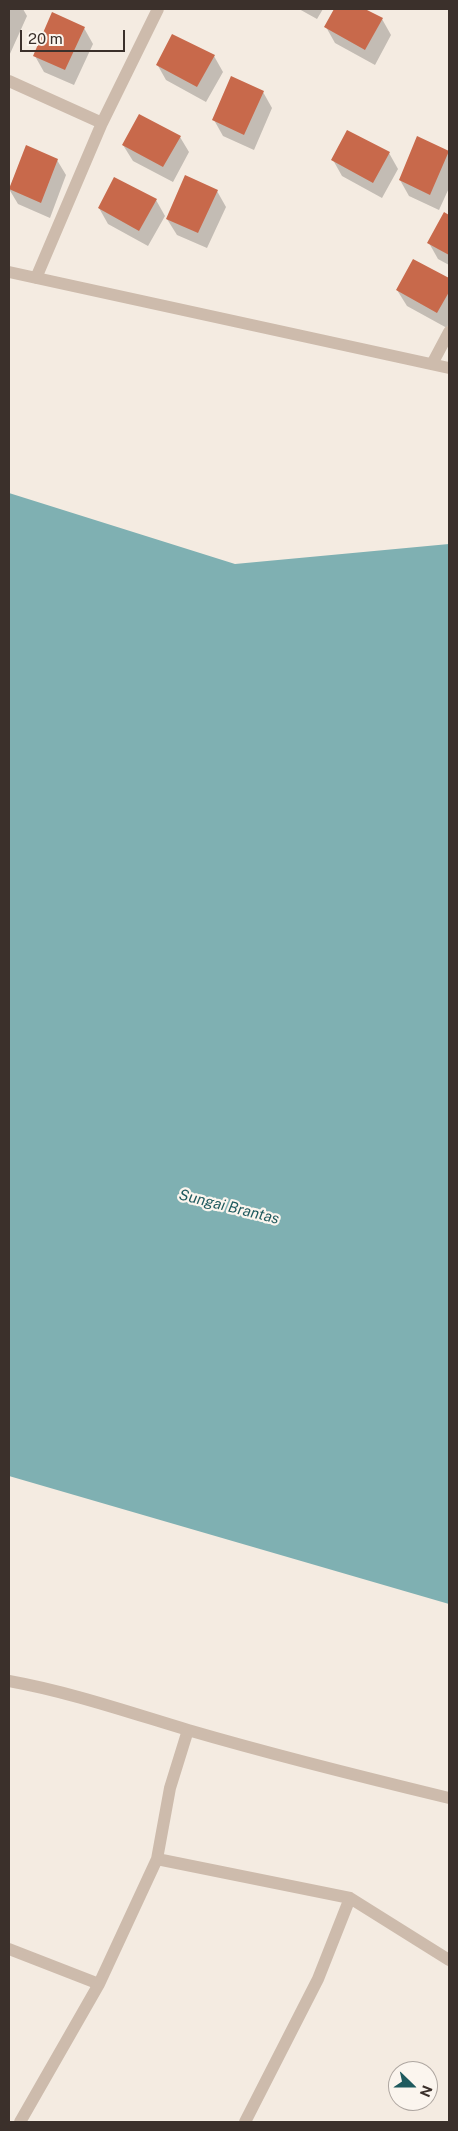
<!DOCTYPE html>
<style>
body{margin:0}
#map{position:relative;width:458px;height:2131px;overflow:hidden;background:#f4ebe1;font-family:"Public Sans",sans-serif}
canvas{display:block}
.frame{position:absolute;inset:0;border:10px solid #3b302b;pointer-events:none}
.north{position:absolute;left:388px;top:2061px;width:50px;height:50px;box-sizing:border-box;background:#fbf5ee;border:1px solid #aea6a0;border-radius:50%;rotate:112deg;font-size:14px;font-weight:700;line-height:20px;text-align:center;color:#3b302b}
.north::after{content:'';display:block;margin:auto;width:18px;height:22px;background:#1f5a5e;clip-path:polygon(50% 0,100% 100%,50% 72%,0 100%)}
.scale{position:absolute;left:20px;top:30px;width:105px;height:22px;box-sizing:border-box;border:2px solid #3b302b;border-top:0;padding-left:6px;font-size:15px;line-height:18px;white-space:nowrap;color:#3b302b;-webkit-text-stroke:4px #fbf5ee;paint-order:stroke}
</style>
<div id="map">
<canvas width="458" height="2131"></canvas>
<div class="frame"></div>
<div class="north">N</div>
<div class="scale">20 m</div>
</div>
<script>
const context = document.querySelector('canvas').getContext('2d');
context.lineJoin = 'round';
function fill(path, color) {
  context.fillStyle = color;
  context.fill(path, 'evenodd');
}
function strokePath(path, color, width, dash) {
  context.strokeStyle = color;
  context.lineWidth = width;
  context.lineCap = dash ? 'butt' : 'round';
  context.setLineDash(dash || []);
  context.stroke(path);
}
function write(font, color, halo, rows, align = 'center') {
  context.font = font + ' "Public Sans",sans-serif';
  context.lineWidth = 4.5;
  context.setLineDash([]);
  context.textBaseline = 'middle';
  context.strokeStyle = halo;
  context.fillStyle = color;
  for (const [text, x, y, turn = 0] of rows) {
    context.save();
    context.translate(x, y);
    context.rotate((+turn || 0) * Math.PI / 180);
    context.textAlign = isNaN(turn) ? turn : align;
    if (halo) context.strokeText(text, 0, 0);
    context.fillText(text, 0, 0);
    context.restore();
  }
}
const water = new Path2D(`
 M9,493l226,71 214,-20v1060l-440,-128z`);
const shadow = new Path2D(`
 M9,9h14l4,7 -18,40z
 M299,9h24l-6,10z
 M335,9h27l20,10 9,16 -16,30 -40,-22 -9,-16z
 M84,28l9,16 -19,41 -30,-13 -9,-16z
 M214,56l9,16 -17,30 -40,-22 -9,-16z
 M263,92l9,16 -18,42 -31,-14 -9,-16z
 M180,137l9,15 -16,30 -40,-21 -10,-16z
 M418,138l31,14v36l-10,22 -30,-14 -9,-16z
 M27,147l30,13 9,15 -16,43 -32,-14 -9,-15z
 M389,153l9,16 -16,29 -40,-22 -9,-16z
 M217,191l9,16 -19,41 -30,-13 -10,-16z
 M156,200l9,16 -17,30 -40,-22 -9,-16z
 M445,214l4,2v49l-11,-6 -9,-16z
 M413,261l36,19v43l-2,5 -40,-22 -10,-16z`);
const building = new Path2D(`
 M334,9h31l18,9 -18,32 -41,-23z
 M52,12l33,15 -20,43 -32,-14z
 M172,34l43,21 -18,32 -41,-22z
 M231,76l33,15 -20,44 -32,-15z
 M139,114l42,22 -18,31 -41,-22z
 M347,130l43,22 -17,31 -42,-23z
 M417,136l32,15 -19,44 -31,-15z
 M26,145l32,14 -17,44 -32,-14z
 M185,175l33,15 -20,43 -32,-14z
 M114,177l43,22 -18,32 -41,-23z
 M444,212l5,3v40l-22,-12z
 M413,259l36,19v14l-12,21 -41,-23z`);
const minor = new Path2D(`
 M9,81l93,42
 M9,272l440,96
 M36,278l66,-155 56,-114
 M432,364l17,-32
 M9,1681c61,11 119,31 179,49 86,25 174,47 261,68
 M157,1859l193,39 99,62
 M9,1949l90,35
 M20,2122l79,-138 58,-125 13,-71 18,-58
 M245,2122l73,-143 32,-81`);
const waterNames = [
 ["Sungai Brantas",229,1207,14]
];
fill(water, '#7fb0b2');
fill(shadow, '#0003');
fill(building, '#c8694b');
strokePath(minor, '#cdbbac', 12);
write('italic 15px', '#1f5a5e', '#fbf5ee', waterNames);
</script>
